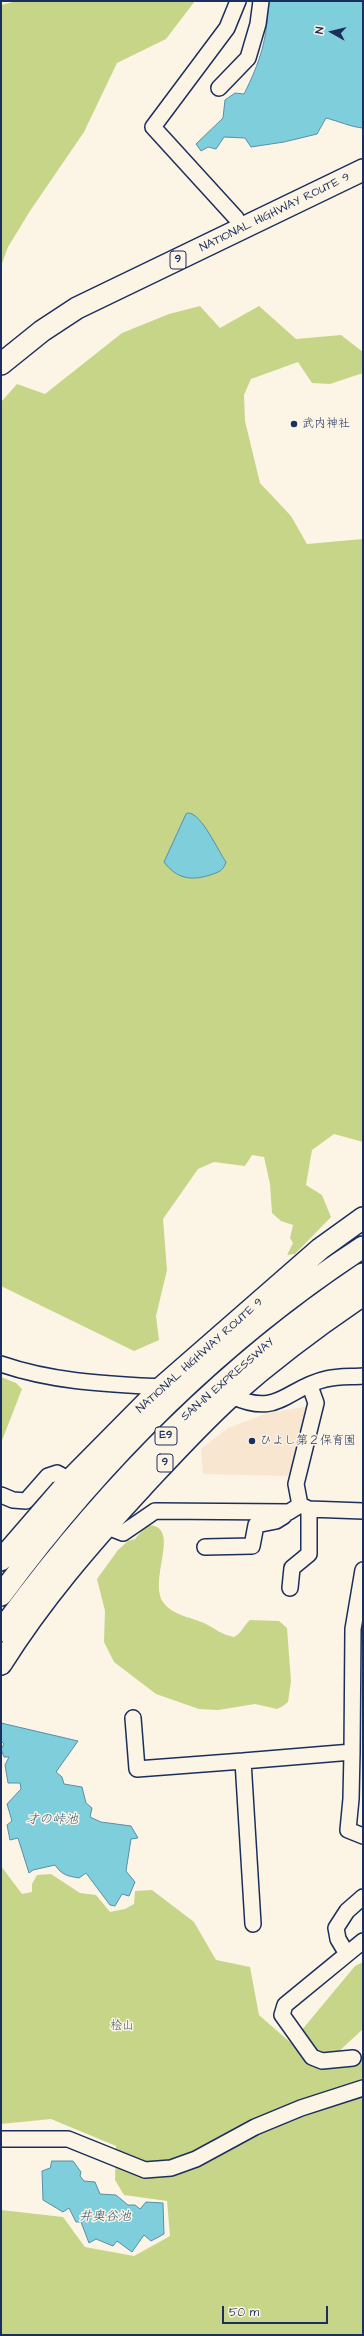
<!DOCTYPE html>
<meta charset="utf-8">
<style>
body{margin:0}
#map{position:relative;width:364px;height:2336px;overflow:hidden;background:#fcf5e5;font-family:"Architects Daughter",sans-serif}
canvas{display:block}
.frame{position:absolute;inset:0;border:2px solid #1b2f5e;pointer-events:none}
.north{position:absolute;left:312px;top:12px;width:40px;height:40px;-webkit-text-stroke:3px #fcf5e5;paint-order:stroke;rotate:278deg;font-size:11px;font-weight:700;line-height:16px;text-align:center;color:#1b2f5e}
.north::after{content:'';display:block;margin:auto;width:14px;height:18px;background:#1b2f5e;clip-path:polygon(50% 0,100% 100%,50% 72%,0 100%)}
.scale{position:absolute;left:222px;top:2306px;width:106px;height:18px;box-sizing:border-box;border:2px solid #1b2f5e;border-top:0;padding-left:5px;font-size:12px;line-height:14px;white-space:nowrap;color:#1b2f5e;-webkit-text-stroke:3px #fcf5e5;paint-order:stroke}
</style>
<div id="map">
<canvas width="364" height="2336"></canvas>
<div class="frame"></div>
<div class="north">N</div>
<div class="scale">50 m</div>
</div>
<script>
const context = document.querySelector('canvas').getContext('2d');
context.lineJoin = 'round';
function fill(path, color) {
  context.fillStyle = color;
  context.fill(path, 'evenodd');
}
function strokePath(path, color, width, dash) {
  context.strokeStyle = color;
  context.lineWidth = width;
  context.lineCap = dash ? 'butt' : 'round';
  context.setLineDash(dash || []);
  context.stroke(path);
}
function write(font, color, halo, rows, align = 'center') {
  context.font = font + ' "Architects Daughter","Klee One",sans-serif';
  context.lineWidth = 3;
  context.setLineDash([]);
  context.textBaseline = 'middle';
  context.strokeStyle = halo;
  context.fillStyle = color;
  for (const [text, x, y, turn = 0] of rows) {
    context.save();
    context.translate(x, y);
    context.rotate((+turn || 0) * Math.PI / 180);
    context.textAlign = isNaN(turn) ? turn : align;
    if (halo) context.strokeText(text, 0, 0);
    context.fillText(text, 0, 0);
    context.restore();
  }
}
const built = new Path2D(`
 M304,1407l5,1 -19,65 -3,3 -84,-2 -2,-25 27,-21 39,-15z`);
const green = new Path2D(`
 M17,1h178l-29,38 -49,24 -33,69 -54,79 -22,36 -7,19v-261z
 M200,306l20,22 39,-22 37,33 45,-4 22,17v21l-33,11 -18,-1 -14,-21 -47,17 -7,16 1,26 15,62 31,33 16,28 56,-5v603l-29,-8 -22,16 -6,35 16,10 9,22 -36,37 -8,1 6,-12 -3,-5 3,-13 -12,-4 -9,-8 -2,-29 -6,-27 -12,-2 -7,11 -31,-4 -16,7 -35,50 4,51 -11,46 3,24 -25,11 -133,-65v-884l16,-18 28,10 77,-61 47,-19z
 M1,1377l15,6 6,6 -21,54z
 M147,1525c36,0 1,53 16,77 9,13 27,15 41,21 12,6 16,11 30,14 8,-4 9,-11 16,-17l29,1 8,7 4,53 -3,21 -5,4 -6,3 -22,-5 -37,6 -19,-1 -43,-15 -42,-32 -10,-20 1,-31 -8,-32 21,-29 10,-9 7,-2z
 M1,1866l21,28 10,-2v-8l5,-9 14,-1 29,19 16,2 14,17 15,-3 9,-5 1,-13 17,-1 42,32 22,38 34,7 9,48 32,28 64,-77 8,-4v67l-26,24 26,2v280h-362v-125l62,7 22,30 49,9 36,-20 -3,-35 -43,-6 -9,-15 1,-34 -65,-27 -50,5z`);
const water = new Path2D(`
 M268,1h95v127c-12,-1 -25,-7 -37,-10l-9,16 -33,8 -33,5 -6,-9 -21,-1 -8,12 -8,-2 -7,4 -5,-7 27,-26 2,-18 10,-7 9,1c16,-32 24,-56 24,-93z
 M189,813c13,1 29,38 37,49 -3,9 -7,10 -16,13 -19,6 -33,4 -46,-13l22,-48z
 M1,1723l77,18 -22,31 6,5 2,7 18,3 4,16 6,5 -2,9 11,5 30,4 7,12 -7,1 -5,32 9,11 -6,14 -7,-2 -7,12 -5,-1 -24,-32 -7,5c-12,-2 -17,-3 -24,-13l-22,5 -4,3 -11,-35 -8,2 -3,-15 5,-4 -5,-17 14,-15 -1,-6h-12l-3,-18 4,-8h-5l-3,-8 3,-5 -3,-3z
 M52,2161h21l8,11 -1,4 4,5 11,1 5,12 16,1 12,10h7l5,4 6,-7 17,1 1,31 -13,7 -7,-6 -12,17 -15,-11 -4,5 -17,-7 -7,4 -8,-21h-5l-7,-14 -6,4 -20,-12 -1,-29 8,-3z`);
const minor = new Path2D(`
 M238,1l-11,27 -74,99 83,91 6,12
 M219,88l29,-30 10,-34 3,-23
 M1,1364c52,18 106,20 161,23
 M310,1386l6,17 -20,81 4,21 9,4 54,2
 M232,1396c47,22 54,-8 94,-17 12,-3 25,-2 37,-3
 M1,1495l12,5 13,1 22,-25 9,-3 13,7
 M105,1526l18,7 32,-22 134,1 11,-7
 M205,1547l47,-1 4,-21 20,-4 8,-5
 M290,1588l2,-20 17,-14v-45
 M133,1718l4,51 106,-8 10,163
 M352,1752l1,-123 10,-59
 M243,1761l109,-9 -1,47 -3,31 15,6
 M347,1954l-9,-15 -2,-11 11,-17 16,-14
 M353,2058l-31,3 -10,-4 -30,-42 3,-10 78,-64
 M1,2139h67l77,31 26,-2 25,-9 59,-32 46,-19 62,-20`);
const highway = new Path2D(`
 M1,364l41,-33 35,-23 286,-138
 M1,1560l69,-80 92,-93 158,-138 43,-31
 M1,1595c100,-136 221,-256 362,-348
 M1,1631c101,-139 219,-261 362,-357
 M1,1664c40,-64 90,-122 141,-177 29,-31 58,-63 89,-91 42,-37 86,-70 132,-101`);
const markers = [
 [294,424,4,"#1b2f5e"],
 [252,1441,4,"#1b2f5e"]
];
const shields = [
 [178,260,16],
 [166,1436,22],
 [165,1463,16]
];
const shieldNames = [
 ["9",178,260],
 ["E9",166,1436],
 ["9",165,1463]
];
const streetNames = [
 ["NATIONAL HIGHWAY ROUTE 9",275,213,-26],
 ["NATIONAL HIGHWAY ROUTE 9",200,1356,-42],
 ["SAN-IN EXPRESSWAY",228,1380,-41]
];
const poiNames = [
 ["武内神社",302,424],
 ["ひよし第２保育園",260,1441]
];
const parkNames = [
 ["桧山",122,2026]
];
const waterNames = [
 ["才の峠池",52,1820],
 ["井奥谷池",105,2217]
];
fill(built, '#f8e6d0');
fill(green, '#c7d589');
fill(water, '#7fcedb');
strokePath(water, '#578ea9', 1);
strokePath(minor, '#1b2f5e', 18);
strokePath(highway, '#1b2f5e', 24);
strokePath(minor, '#fcf5e5', 15);
strokePath(highway, '#fcf5e5', 21);
for (const [x, y, r, color] of markers) {
  const dot = new Path2D();
  dot.arc(x, y, r, 0, 2 * Math.PI);
  context.fillStyle = color;
  context.fill(dot);
  strokePath(dot, '#fcf5e5', 1.5);
}
for (const [x, y, w] of shields) {
  const box = new Path2D();
  box.roundRect(x - w / 2, y - 9, w, 18, 3);
  context.fillStyle = '#fcf5e5';
  context.fill(box);
  strokePath(box, '#1b2f5e', 1);
}
write('bold 11px', '#1b2f5e', null, shieldNames);
write('12px', '#1b2f5e', '#fcf5e5', streetNames);
write('12px', '#1b2f5e', '#fcf5e5', poiNames, 'left');
write('12px', '#465869', '#fcf5e5', parkNames);
write('italic 13px', '#34577d', '#fcf5e5', waterNames);
</script>
